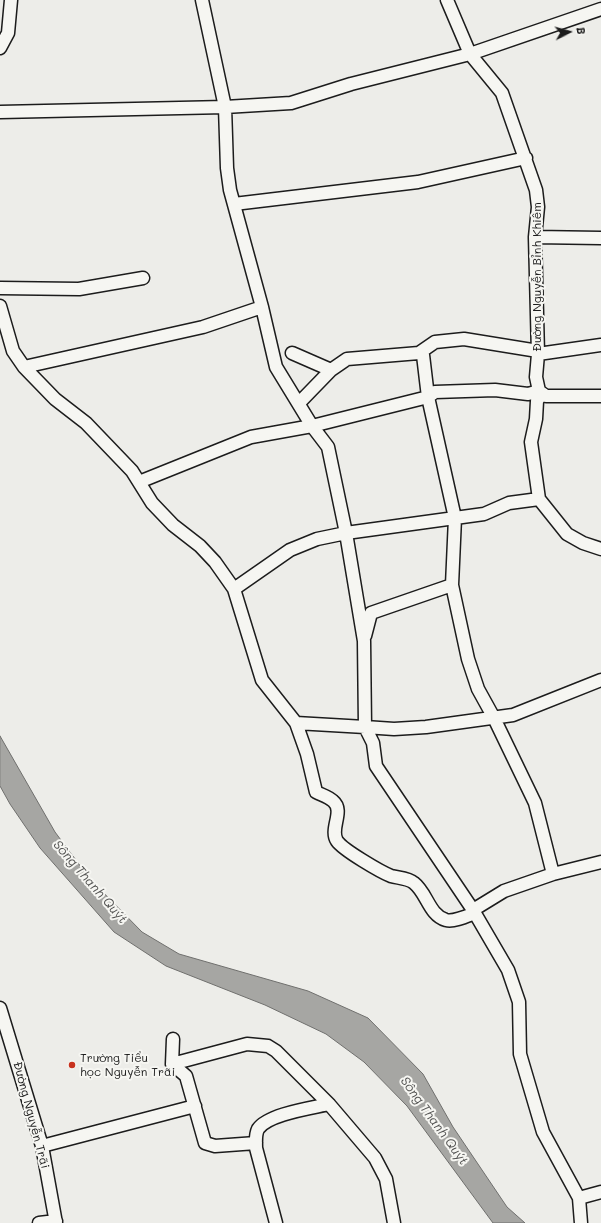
<!DOCTYPE html>
<meta charset="utf-8">
<style>
body{margin:0}
#map{position:relative;width:601px;height:1223px;overflow:hidden;background:#edede9;font-family:Mali,sans-serif}
canvas{display:block}
.north{position:absolute;left:549px;top:12px;width:40px;height:40px;-webkit-text-stroke:3px #f6f6f2;paint-order:stroke;rotate:84deg;font-size:11px;font-weight:700;line-height:16px;text-align:center;color:#1c1c1c}
.north::after{content:'';display:block;margin:auto;width:14px;height:18px;background:#1c1c1c;clip-path:polygon(50% 0,100% 100%,50% 72%,0 100%)}
</style>
<div id="map">
<canvas width="601" height="1223"></canvas>
<div class="north">B</div>
</div>
<script>
const context = document.querySelector('canvas').getContext('2d');
context.lineJoin = 'round';
function fill(path, color) {
  context.fillStyle = color;
  context.fill(path, 'evenodd');
}
function strokePath(path, color, width, dash) {
  context.strokeStyle = color;
  context.lineWidth = width;
  context.lineCap = dash ? 'butt' : 'round';
  context.setLineDash(dash || []);
  context.stroke(path);
}
function write(font, color, halo, rows, align = 'center') {
  context.font = font + ' Mali,sans-serif';
  context.lineWidth = 4;
  context.setLineDash([]);
  context.textBaseline = 'middle';
  context.strokeStyle = halo;
  context.fillStyle = color;
  for (const [text, x, y, turn = 0] of rows) {
    context.save();
    context.translate(x, y);
    context.rotate((+turn || 0) * Math.PI / 180);
    context.textAlign = isNaN(turn) ? turn : align;
    if (halo) context.strokeText(text, 0, 0);
    context.fillText(text, 0, 0);
    context.restore();
  }
}
const water = new Path2D(`
 M0,736l55,96 35,47 52,53 37,22 129,37 60,27 55,56 30,53 54,80 18,16h-32l-86,-117 -43,-44 -38,-28 -61,-29 -99,-39 -52,-34 -74,-84 -30,-44 -10,-18z`);
const minor = new Path2D(`
 M202,0l23,107 2,61 3,22 32,117 14,60 36,59 16,21 18,86 18,108 1,86 29,2 32,-2 87,-12 88,-35
 M447,0l23,54 32,39 34,97 2,17 -3,30 3,117 -2,23 3,14 7,5h55
 M0,48l8,-15 3,-33
 M0,112l225,-5 66,-4 60,-19 119,-30 131,-45
 M234,204l184,-22 108,-24
 M535,237l66,1
 M0,288l79,1 64,-11
 M0,306l13,45 11,16 31,32 31,24 46,48 20,32 21,22 27,21 15,16 19,27 28,91 34,43 11,31 9,38c6,3 13,5 17,9 12,10 -4,28 4,40 6,9 44,31 54,35 7,2 17,2 23,7 13,10 15,32 32,37 8,2 21,-4 29,-7
 M292,353l39,17
 M419,353l16,-11 29,-3 74,12
 M538,354l63,-9
 M24,367l179,-40 59,-20
 M541,394l-4,7 -1,18 -5,23 8,57 28,35 16,9 18,6
 M299,403l32,-33 16,-11 72,-6 4,2 5,42 27,121 -3,67 16,74 10,30 16,29 41,85 18,71
 M139,482l112,-45 61,-11 116,-29 7,-5 60,-2 33,4 11,-3
 M234,589l56,-39 27,-11 29,-6 138,-19 25,-11 30,-4
 M365,636l6,-23 81,-28
 M296,723l69,4 8,16 3,23 97,144 35,60 11,32 1,52 23,78 36,66 2,25
 M473,910l31,-19 49,-17 48,-12
 M0,1008l42,138 14,77
 M173,1039l-1,25 14,12 19,67 10,3 41,-3
 M172,1064l75,-20 21,2 8,5 53,53 46,54 11,21 8,44
 M42,1146l153,-40
 M579,1198l22,-6
 M39,1223l17,-2
 M276,1223l-20,-75c0,-6 -1,-13 2,-19 10,-15 54,-21 71,-25`);
const markers = [
 [72,1065,4,"#c8321e"]
];
const streetNames = [
 ["Đường Nguyễn Bỉnh Khiêm",537,277,-90],
 ["Đường Nguyễn Trãi",31,1115,75]
];
const poiNames = [
 ["Trường Tiểu",80,1058],
 ["học Nguyễn Trãi",80,1072]
];
const waterNames = [
 ["Sông Thanh Quýt",90,882,49],
 ["Sông Thanh Quýt",434,1121,54]
];
fill(water, '#a6a6a3');
strokePath(water, '#6f6f6d', 1);
strokePath(minor, '#1c1c1c', 15);
strokePath(minor, '#f6f6f2', 12);
for (const [x, y, r, color] of markers) {
  const dot = new Path2D();
  dot.arc(x, y, r, 0, 2 * Math.PI);
  context.fillStyle = color;
  context.fill(dot);
  strokePath(dot, '#f6f6f2', 1.5);
}
write('12px', '#1c1c1c', '#f6f6f2', streetNames);
write('12px', '#1c1c1c', '#f6f6f2', poiNames, 'left');
write('italic 13px', '#535352', '#f6f6f2', waterNames);
</script>
